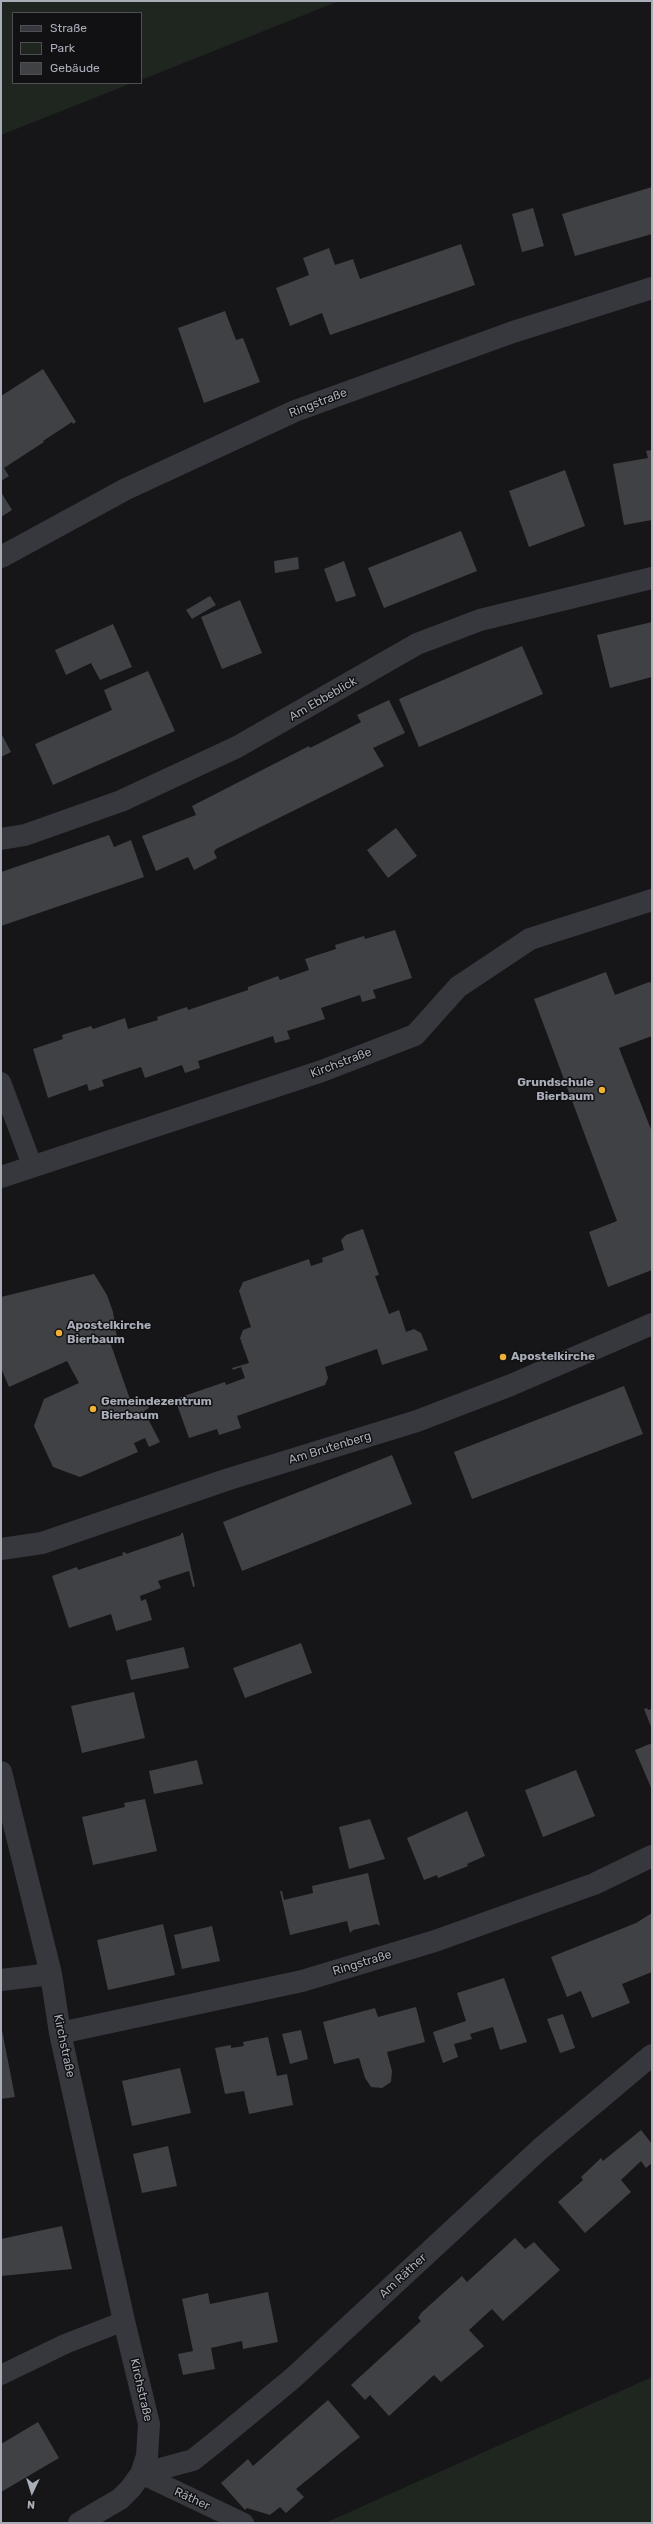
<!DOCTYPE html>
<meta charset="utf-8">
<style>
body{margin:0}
#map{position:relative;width:653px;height:2524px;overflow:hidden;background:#161618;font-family:Rubik,sans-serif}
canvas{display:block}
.frame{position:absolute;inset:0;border:2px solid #a8adb8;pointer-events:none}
.legend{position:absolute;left:12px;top:12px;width:130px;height:72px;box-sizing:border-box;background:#111113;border:1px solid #4d4f55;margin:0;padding:5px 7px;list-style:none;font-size:12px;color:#a8adb8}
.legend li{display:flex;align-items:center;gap:8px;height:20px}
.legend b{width:20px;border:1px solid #4d4f55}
.north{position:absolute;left:12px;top:2472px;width:40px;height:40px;-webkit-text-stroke:3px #111113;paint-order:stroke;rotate:184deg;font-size:11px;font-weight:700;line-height:16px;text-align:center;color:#a8adb8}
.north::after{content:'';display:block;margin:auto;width:14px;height:18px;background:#a8adb8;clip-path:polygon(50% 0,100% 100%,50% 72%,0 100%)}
</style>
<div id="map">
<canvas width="653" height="2524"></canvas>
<div class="frame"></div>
<ul class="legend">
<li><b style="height:5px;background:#37383d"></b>Straße</li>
<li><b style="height:11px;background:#1e261f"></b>Park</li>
<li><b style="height:11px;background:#404145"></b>Gebäude</li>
</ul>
<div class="north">N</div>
</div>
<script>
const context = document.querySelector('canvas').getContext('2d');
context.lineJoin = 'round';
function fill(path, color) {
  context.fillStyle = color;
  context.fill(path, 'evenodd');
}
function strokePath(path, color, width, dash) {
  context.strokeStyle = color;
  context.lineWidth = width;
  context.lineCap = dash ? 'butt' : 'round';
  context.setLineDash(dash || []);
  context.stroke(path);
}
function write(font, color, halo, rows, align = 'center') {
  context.font = font + ' Rubik,sans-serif';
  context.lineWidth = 3;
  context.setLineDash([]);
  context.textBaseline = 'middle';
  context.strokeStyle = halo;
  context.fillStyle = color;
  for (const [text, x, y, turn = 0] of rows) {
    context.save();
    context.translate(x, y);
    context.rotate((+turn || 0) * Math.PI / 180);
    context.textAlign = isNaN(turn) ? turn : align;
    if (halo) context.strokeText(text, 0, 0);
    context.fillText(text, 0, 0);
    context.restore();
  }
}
const green = new Path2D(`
 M1,1h338l-198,79v-67h-128v70h119l-131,52z
 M652,2377v146h-327z`);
const building = new Path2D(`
 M652,187v47l-77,22 -13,-42z
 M533,208l11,38 -22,6 -10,-38z
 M461,244l14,41 -145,50 -8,-22 -32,13 -14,-38 33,-13 -6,-17 26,-10 6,17 18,-6 7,20z
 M225,311l11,29 7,-2 17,44 -56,21 -26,-75z
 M43,369l33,53 -3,2 -1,-2 -29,19 1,1 -40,26 5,8 -8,5v-85z
 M652,450v70l-28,5 -11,-61 35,-6 -2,-7z
 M565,470l20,56 -56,21 -20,-56z
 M1,492l11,18 -11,7z
 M461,531l16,40 -93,37 -16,-40z
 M298,557l1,12 -24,4 -1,-12z
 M344,561l12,35 -20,6 -12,-33z
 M210,596l6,9 -24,14 -6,-9z
 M240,600l22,53 -40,16 -21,-52z
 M652,622v55l-42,11 -13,-53z
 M113,624l19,43 -32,13 -9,-17 -25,12 -11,-25z
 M522,646l21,48 -124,53 -20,-48z
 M148,671l27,60 -122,54 -18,-41 77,-34 -8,-20z
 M389,700l16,33 -32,15 11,18 -168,83 -2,3 3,6 -23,12 -6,-13 -32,14 -14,-35 54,-21 -4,-9 115,-59 2,-1 1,2 51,-26 -4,-7z
 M1,733l10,19 -10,5z
 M396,828l21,28 -29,22 -21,-28z
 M109,835l5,12 17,-7 13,37 -143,49v-54z
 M395,930l17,48 -39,12 3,8 -14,4 -2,-7 -39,13 4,11 -38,12 3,8 -15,4 -2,-7 -75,25 2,7 -15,5 -3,-8 -37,13 -4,-11 -39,13 2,6 -15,5 -2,-7 -39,14 -15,-49 30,-10 -1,-4 29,-9 2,3 32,-11 3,11 30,-9 -1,-3 30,-10 1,3 60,-20v-3l30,-11 2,4 29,-10 -4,-11 31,-10 -1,-4 29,-9 1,3z
 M606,972l9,23 34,-13 3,1v53l-33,12 33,84v138l-44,17 -19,-55 28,-11 -83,-222z
 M363,1229l16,46 -4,1 14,38 10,-4 7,22 8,-3 7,4 7,17 -46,15 -5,-16 -52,18 3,11 -3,7 -88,31 4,12 -22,7 -2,-6 -28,9 -14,-39 50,-17 1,3 19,-7 -4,-11 -8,3 -1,-2 17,-5 -9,-25 3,-8 8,-3 -12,-36 4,-9 66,-23 2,7 12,-4 -1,-4 22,-8 -3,-10 5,-5z
 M94,1274l13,21 6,17 4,26 -7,4 22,63 13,-5 4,8 -5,3 16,31 -11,5 -4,-9 -11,5 4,9 -58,25 -27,-10 -19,-41 10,-27 35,-16 -12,-22 -58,26 -8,-19v-71z
 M624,1386l19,48 -171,65 -18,-47z
 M392,1455l20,49 -170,67 -19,-49z
 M181,1533h2l12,53 -2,1 -4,-16 -31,10 3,7 -21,8 1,5 5,-2 6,21 -36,11 -5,-17 -42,14 -17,-52 25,-9 1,3 45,-15 -1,-2 3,-1 1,2 55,-19z
 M301,1643l11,30 -67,25 -12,-30z
 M184,1647l5,21 -58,12 -5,-20z
 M134,1692l11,46 -63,15 -11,-47z
 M647,1708l1,2 4,-1v20l-8,-20z
 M652,1743v47l-17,-40z
 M197,1760l6,24 -49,10 -5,-23z
 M576,1770l19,46 -52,21 -18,-47z
 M145,1799l12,52 -64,14 -11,-48 43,-10 -1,-4z
 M467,1811l18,45 -18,8 1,2 -30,12 -1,-3 -13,5 -17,-42z
 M370,1819l15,40 -36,10 -10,-42z
 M368,1873l12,53 -3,-2 -24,6 -3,3 -3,-12 -57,14 -10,-44h2l2,9 29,-7 -1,-7z
 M652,1913v59l-30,12 8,19 -38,15 -11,-27 -14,6 -16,-40 85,-34z
 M163,1924l12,51 -67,15 -11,-50z
 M212,1926l8,35 -38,8 -8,-34z
 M504,1978l23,64 -27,8 -7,-23 -23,7 2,5 -18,5 4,13 -15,6 -10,-31 33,-11 -9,-28z
 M416,2007l9,35 -38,10 5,19 -1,11 -9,6 -11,-1 -6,-9 -6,-20 -25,6 -11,-42 52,-14 3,9z
 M563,2014l12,34 -15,5 -13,-34z
 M1,2025l14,72 -14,2z
 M301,2030l7,29 -18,5 -8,-30z
 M268,2037l9,39 10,-2 6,31 -44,9 -5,-23 -19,3 -10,-46 16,-3v3l13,-2 -1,-4z
 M180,2068l11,45 -59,13 -10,-45z
 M641,2130l11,14v19l-6,5 -5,-7 -20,19 10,12 -46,41 -27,-31 25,-22 -2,-3 20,-19 2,3z
 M168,2146l9,40 -35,7 -9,-39z
 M62,2226l10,43 -71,7v-37z
 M515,2238l10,11 9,-7 26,28 -57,51 -11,-12 -23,21 15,16 -43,36 -7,-7 -45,41 -19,-21 -5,5 -14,-15 70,-64 -3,-3 3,-5 41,-37 5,6z
 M268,2292l10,50 -35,7 -1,-8 -31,7 4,21 -32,6 -5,-21 15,-3 -11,-52 26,-6 2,11z
 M328,2400l32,37 -64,52 8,8 -18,16 -6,-6 -10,8 -23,-7 -2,2 -24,-27 27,-24 5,7z
 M38,2422l21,36 -58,34v-48z`);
const service = new Path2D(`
 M1,1082l31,83
 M1,2375l64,-31 59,-23
 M141,2474l103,49`);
const minor = new Path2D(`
 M1,557l125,-68 169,-78 218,-79 139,-44
 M1,839l24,-4 96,-34 116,-54 180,-103 63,-24 172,-42
 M1,1177l321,-106 93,-36 43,-48 72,-48 122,-39
 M1,1549l41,-6 187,-64 188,-58 94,-36 141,-61
 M1,1772l50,202 9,59 64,288 25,103 -2,32 -6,18 -10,14 -11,11 -41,24
 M1,1980l50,-6
 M60,2033l242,-52 133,-40 159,-57 58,-28
 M141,2474l52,-14 25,-20 75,-62 247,-229 112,-94`);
const markers = [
 [602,1090,4,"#f2b134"],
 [59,1333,4,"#f2b134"],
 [503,1357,4,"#f2b134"],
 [93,1409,4,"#f2b134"]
];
const streetNames = [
 ["Ringstraße",318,403,-21],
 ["Am Ebbeblick",323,699,-30],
 ["Kirchstraße",341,1063,-21],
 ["Am Brutenberg",330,1448,-17],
 ["Ringstraße",362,1963,-17],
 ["Kirchstraße",64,2046,78],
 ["Am Räther",403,2276,-43],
 ["Kirchstraße",141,2390,77],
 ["Räther",192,2499,25]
];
const poiNames = [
 ["Grundschule",594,1083,"right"],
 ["Bierbaum",594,1097,"right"],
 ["Apostelkirche",67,1326],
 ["Bierbaum",67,1340],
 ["Apostelkirche",511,1357],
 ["Gemeindezentrum",101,1402],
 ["Bierbaum",101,1416]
];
fill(green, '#1e261f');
fill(building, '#404145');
strokePath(service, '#37383d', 20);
strokePath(minor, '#37383d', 22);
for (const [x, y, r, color] of markers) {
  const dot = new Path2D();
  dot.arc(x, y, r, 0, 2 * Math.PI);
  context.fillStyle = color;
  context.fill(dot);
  strokePath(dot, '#111113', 1.5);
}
write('12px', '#a8adb8', '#111113', streetNames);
write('bold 12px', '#a8adb8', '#111113', poiNames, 'left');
</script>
